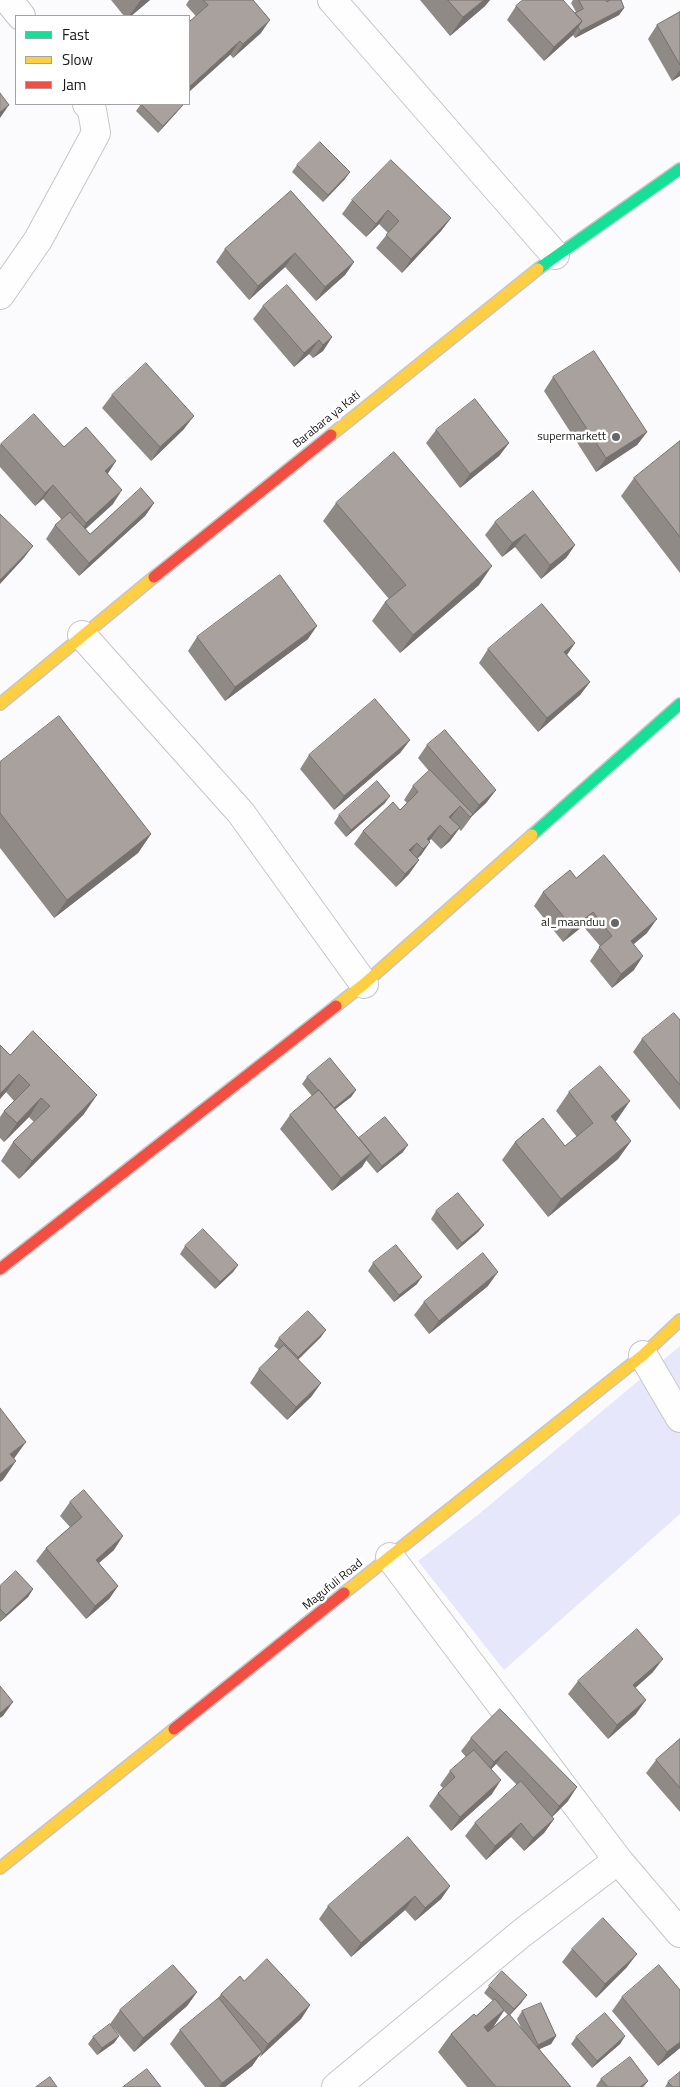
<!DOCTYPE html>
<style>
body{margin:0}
#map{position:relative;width:680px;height:2087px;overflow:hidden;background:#fbfbfd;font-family:"Titillium Web",sans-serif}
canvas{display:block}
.legend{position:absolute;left:15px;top:15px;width:175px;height:90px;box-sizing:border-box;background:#fff;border:1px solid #a2a2a3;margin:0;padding:6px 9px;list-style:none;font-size:15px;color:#171719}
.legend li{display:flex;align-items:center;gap:10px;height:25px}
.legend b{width:25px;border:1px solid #a2a2a3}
</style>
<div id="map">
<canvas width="680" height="2087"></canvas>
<ul class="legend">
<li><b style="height:6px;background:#16e098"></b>Fast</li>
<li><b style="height:6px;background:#ffcf43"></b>Slow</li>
<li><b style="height:6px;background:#f24e42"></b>Jam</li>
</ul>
</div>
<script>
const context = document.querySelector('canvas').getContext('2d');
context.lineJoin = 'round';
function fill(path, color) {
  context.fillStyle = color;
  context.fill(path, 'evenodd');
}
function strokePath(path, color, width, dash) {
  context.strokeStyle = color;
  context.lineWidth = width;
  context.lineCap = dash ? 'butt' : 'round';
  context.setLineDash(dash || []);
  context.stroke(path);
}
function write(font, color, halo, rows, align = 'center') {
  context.font = font + ' "Titillium Web",sans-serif';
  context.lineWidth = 5;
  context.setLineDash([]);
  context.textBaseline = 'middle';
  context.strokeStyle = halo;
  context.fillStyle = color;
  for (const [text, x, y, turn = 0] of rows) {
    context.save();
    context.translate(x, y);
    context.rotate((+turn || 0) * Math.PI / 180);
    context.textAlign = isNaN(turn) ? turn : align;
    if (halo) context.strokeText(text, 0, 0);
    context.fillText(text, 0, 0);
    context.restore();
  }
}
const green = new Path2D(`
 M680,1346v168l-176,156 -86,-109 61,-47z`);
const street = new Path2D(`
 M8,0l13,16
 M332,0l223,255
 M0,295l38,-55 58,-107 -4,-23 -5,-6
 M82,635l159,178 123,171
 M643,1355l37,63
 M390,1557l228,303 62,73
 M336,2087l186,-154 96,-73`);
const fast = new Path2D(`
 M538,269l142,-100
 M532,835l148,-131`);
const slow = new Path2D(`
 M331,435l207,-166
 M0,704l154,-127
 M336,1006l28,-22 168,-149
 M344,1593l299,-238 37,-35
 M0,1868l174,-139`);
const jam = new Path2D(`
 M154,577l177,-142
 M0,1269l336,-263
 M174,1729l170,-136`);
const wall = new Path2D(`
 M111,0h39l-19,16h-7z
 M189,0h64l8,33 -28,25 -47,-53z
 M420,0h70l-5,6 -35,30z
 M573,0h48l3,8 -5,7 -44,23 -2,-3 -29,26 -37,-41 9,-14 59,7 1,-1 -5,-9z
 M680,12v64l-8,5 -24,-42 9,-14z
 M141,104l36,8 -19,21 -22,-22z
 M297,165l48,14 -22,23 -31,-30z
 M291,191l63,71 -9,13 -29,26 -31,-34 -36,33 -33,-38 9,-13z
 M352,200l99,18 -10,13 -39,42 -26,-25 12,-15 -9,-9 -13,13 -24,-23z
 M263,306l69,31 -9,14 -10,7 -4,-4 -15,13 -41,-48z
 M553,377l94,55 -10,13 -41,27 -52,-81z
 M112,395l72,34 -33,32 -49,-53z
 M436,430l73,13 -10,13 -39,32 -34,-45z
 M680,441v132l-59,-77 13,-18z
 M1,444l63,3 52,14 -9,13 6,30 -28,25 5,5 64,-31 -9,13 -66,60 -33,-37 9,-14 7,-5 -19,-21 -8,7 -35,-39v-22z
 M336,503l143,82 -79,68 -28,-32 13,-19 4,-3 -66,-78z
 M495,522l80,23 -9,13 -25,21 -26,-32 -13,10 -17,-22z
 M197,637l111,2 -83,62 -37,-50z
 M575,643l-8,12 23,27 -10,13 -42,37 -59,-69 9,-14z
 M410,740l-10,13 -66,57 -34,-41 9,-14z
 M427,745l69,45 -10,13 -14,13 -11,15 -2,-2 -9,12 -9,8 -10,-10 -2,2 1,1 -9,13 -4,4 2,1 -10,14 -13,13 -42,-43 9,-13 37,-21 7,-7 -3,-3 9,-14 16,-15 -11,-13z
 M0,762l151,72 -13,19 -84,65 -54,-70z
 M385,803l-39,34 -12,-14 5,-8z
 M576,878l71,55 -14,11 1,26 -22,18 -22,-27 10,-15 -17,-20 -20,16 -29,-36 9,-14z
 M680,1020v90l-47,-58 9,-13z
 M0,1045l10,10 74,59 -65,65 -18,-18 12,-19 21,-20 -5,-5 -25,25 -4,-4v-21l4,-6 10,-10 -8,-9 -6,7z
 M307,1077l49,13 -5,7 -16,12 24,30 44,13 -26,21 -11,-13 -4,7 -30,24 -52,-62 10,-14 22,-19 -10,-12z
 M569,1092l48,28 -2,1 16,20 -13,18 -70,58 -46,-57 13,-18 50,4 12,-9 -21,-26z
 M436,1211l48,14 -6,7 -21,18 -26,-31z
 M185,1246l53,19 -5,7 -18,17 -35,-35z
 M373,1263l44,21 -23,18 -26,-31z
 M488,1286l-59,48 -15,-19 10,-13z
 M321,1337l-23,23 23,23 -10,14 -24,23 -37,-37 9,-14 20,-19 -5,-4 5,-8z
 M70,1502l44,48 -15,13 19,23 -9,13 -23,20 -50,-58 10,-13 24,-21 -10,-11z
 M0,1586l33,3 -5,8 -28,25z
 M653,1672l-18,16 1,26 -28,25 -40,-45 10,-13z
 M500,1709l68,92 -16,16 2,2 -10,14 -20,18 -13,-14 -25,23 -21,-24 10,-13 42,-38 -21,-21 -5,5 1,25 -41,37 -22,-25 9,-13 5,-5 -3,-3 10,-14 16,-14 -5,-6 10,-13z
 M680,1739v73l-34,-39 10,-13z
 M450,1886l-9,13 -26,22 -10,-11 -54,47 -32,-38 9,-13z
 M572,1949l55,18 -31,31 -34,-36z
 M244,1981l66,24 -9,14 -43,38 -6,9 -27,21h-20l-35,-43 10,-14 36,-29 5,-7z
 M489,1986l33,16 -12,13 12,15 -5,-11 5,-8 34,25 -5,8 -12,5 32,38h-104l-29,-35 13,-18 25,-18 17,-15 -9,-8zM504,2011l4,4 -16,14z
 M197,1992l-10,14 -53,46 -24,-28 10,-14z
 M622,1997l58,51 -22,18 -46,-55z
 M119,2036l-5,7 -17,12 -9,-11 5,-7z
 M625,2036l-5,8 -28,24 -21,-24 5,-7z
 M601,2079l47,2 -5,6h-46l-1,-1z
 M668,2082l12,5h-15z`);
const shadedWall = new Path2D(`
 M141,0h9l-19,16h-2z
 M484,0h6l-5,6 -35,30 13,-19z
 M624,8l-5,7 -44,23 5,-7z
 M270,20l-9,13 -28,25 10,-14z
 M582,21l-9,14 -29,26 10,-14z
 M240,41l-10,14 -41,37v-5z
 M680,70v6l-8,5z
 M9,105l-9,13v-6z
 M183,105l-6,7 -19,21 5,-7z
 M350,172l-5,7 -22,23 5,-7z
 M388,210l-9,14 -13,13 10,-13z
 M451,218l-10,13 -39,42 9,-14z
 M295,253l-10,14 -36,33 9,-14z
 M354,262l-9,13 -29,26 9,-14z
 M332,337l-9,14 -10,7 10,-13z
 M319,340l-10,14 -15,13 10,-14z
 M194,416l-10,13 -33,32 9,-14z
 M647,432l-10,13 -41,27 10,-14z
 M509,443l-10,13 -39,32 10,-14z
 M116,461l-9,14 -2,-4z
 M53,485l-10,14 -8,7 10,-13z
 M122,490l-9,14 -36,33 9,-14z
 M154,503l-9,13 -66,60 10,-13z
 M525,534l-10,13 -13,10 10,-14z
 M575,545l-9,13 -25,21 9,-14z
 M33,546l-10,13 -23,25v-4z
 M492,566l-13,19 -79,68 13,-18z
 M317,626l-9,13 -83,62 10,-14z
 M575,643l-9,13 -2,-4z
 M590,682l-10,13 -42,37 9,-14z
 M410,740l-10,13 -66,57 10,-14z
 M496,790l-10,13 -14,13 -11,15 18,-26z
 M390,796l-5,7 -39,34 5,-7z
 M460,806l-10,13 -1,-2z
 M440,825l-9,14 -9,9 5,-9z
 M460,827l-10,14 -9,8 10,-13z
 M151,834l-13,19 -84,65 13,-18z
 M430,842l-9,13 -8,7 10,-13z
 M417,843l-9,13 1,-6z
 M419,860l-10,14 -13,13 9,-13z
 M593,912l-10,14 -20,16 10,-14z
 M657,919l-10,14 -26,22 10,-14z
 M643,956l-9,14 -22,18 9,-14z
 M19,1074l-13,18 -6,7v-5z
 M356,1090l-5,7 -23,18 5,-7z
 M97,1095l-13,19 -65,65 13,-18z
 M41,1098l-12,19 -25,25 13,-19z
 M630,1101l-13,19 -19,15 13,-19z
 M631,1141l-13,18 -70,58 13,-18z
 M408,1145l-5,7 -26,21 5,-7z
 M371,1153l-9,14 -30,24 9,-13z
 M484,1225l-6,7 -21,18 5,-7z
 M238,1265l-5,7 -18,17 5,-7z
 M498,1272l-10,14 -59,48 10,-13z
 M422,1277l-5,7 -23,18 5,-7z
 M326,1330l-5,7 -28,27 5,-7z
 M321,1383l-10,14 -24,23 9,-13z
 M26,1442l-13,18 -3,-6z
 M16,1461l-13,19 -3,2v-8z
 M123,1536l-9,14 -27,23 9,-13z
 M118,1586l-9,13 -23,20 9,-13z
 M33,1589l-5,8 -28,25 6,-7z
 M663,1659l-10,13 -30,27 10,-14z
 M646,1700l-10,14 -28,25 9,-14z
 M13,1702l-10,14 -3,2v-5z
 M506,1751l-10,13 -11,12 9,-14z
 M501,1780l-9,14 -41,37 9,-14z
 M577,1787l-9,14 -18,18 9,-13z
 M554,1819l-10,14 -20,18 9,-13z
 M521,1823l-10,14 -25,23 9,-14z
 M450,1886l-9,13 -26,22 10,-13z
 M415,1896l-10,14 -54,47 10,-14z
 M637,1954l-10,13 -31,31 9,-14z
 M197,1992l-10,14 -53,46 9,-14z
 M527,1995l-5,7 -13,14 5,-7z
 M310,2005l-9,14 -42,39 9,-14z
 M504,2010l-12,19 -21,17 13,-19z
 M119,2036l-5,7 -17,12 5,-7z
 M556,2036l-5,8 -18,8 5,-7z
 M625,2036l-5,8 -28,24 5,-7z
 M680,2042v6l-22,18 9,-14z
 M262,2052l-10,14 -27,21h-6l3,-4z
 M648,2081l-5,6h-3z`);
const building = new Path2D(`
 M203,0h50l17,20 -27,24 -3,-3 -51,46v-65l19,-17z
 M448,0h36l-21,17z
 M523,0h40l19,21 -28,26 -38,-41z
 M579,0h27l1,2 3,-2h11l3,8 -44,23 -2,-4 4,-6 -7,-8 8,-4z
 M680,12v53l-23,-40z
 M0,93l9,12 -9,7z
 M141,104h40l2,1 -20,21z
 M320,142l30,30 -22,23 -31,-30z
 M391,160l60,58 -40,41 -25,-24 13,-14 -11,-11 -12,14 -24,-24z
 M291,191l63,71 -29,25 -30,-34 -37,33 -33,-37z
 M287,285l45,52 -9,8 -4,-5 -15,13 -41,-47z
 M594,351l53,81 -41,26 -53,-81z
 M146,363l48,53 -34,31 -48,-52z
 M475,399l34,44 -39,31 -34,-44z
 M34,414l30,33 22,-20 30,34 -11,10 17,19 -36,33 -33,-38 -8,8 -44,-49z
 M680,441v96l-46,-59z
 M394,452l98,114 -79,69 -28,-33 21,-17 -70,-82z
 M141,488l13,15 -65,60 -34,-38 15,-13 20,22z
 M533,491l42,54 -25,20 -25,-31 -13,9 -17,-21z
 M0,514l33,32 -33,34z
 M280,575l37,51 -82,61 -38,-50z
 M542,604l33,39 -11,9 26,30 -43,36 -59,-69z
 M375,699l35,41 -66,56 -35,-41z
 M59,716l92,118 -84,66 -67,-87v-51z
 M445,730l51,60 -17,15 -52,-60z
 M430,770l43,44 -3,3 -10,-11 -11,11 11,10 -9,9 -11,-11 -13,14 3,3 -7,7 -6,-6 -8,7 10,10 -14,14 -42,-43 30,-29 7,8 18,-18 -5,-6z
 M377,781l13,15 -39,34 -12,-15z
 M604,855l53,64 -26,22 12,15 -22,18 -22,-27 13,-11 -19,-24 -20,16 -30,-36 27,-22 6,8z
 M674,1013l6,7v65l-38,-46z
 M33,1031l64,64 -65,66 -19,-19 37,-36 -9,-8 -24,25 -13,-12 26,-26 -11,-11 -19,20v-49l10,10z
 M330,1058l26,32 -22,18 -15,-18v1l-12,-14z
 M600,1066l30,35 -19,15 20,25 -70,58 -46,-57 28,-24 22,28 28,-23 -24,-31z
 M319,1090l52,63 -30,25 -51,-63z
 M385,1117l23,28 -26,21 -23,-28z
 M458,1193l26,32 -22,18 -26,-32z
 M203,1229l35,36 -18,17 -35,-36z
 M396,1245l26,32 -23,18 -26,-32z
 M483,1253l15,19 -59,49 -15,-19z
 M308,1311l18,19 -28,27 -19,-19z
 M284,1345l37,38 -25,24 -37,-38z
 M0,1408l26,34 -16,12 6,7 -16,13z
 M84,1490l39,46 -27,24 22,26 -23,20 -49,-58 36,-31 -12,-15z
 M16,1571l17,18 -27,26 -6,-6v-23z
 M637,1629l26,30 -30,26 13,15 -29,25 -39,-44z
 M0,1686l13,16 -13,11z
 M500,1709l77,78 -18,19 -53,-55 -12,11 -23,-24z
 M680,1739v49l-24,-28z
 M474,1750l27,30 -41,37 -22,-24 17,-16 -5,-6z
 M521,1781l33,38 -21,19 -12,-15 -26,23 -20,-23z
 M408,1837l42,49 -25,22 -10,-12 -54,47 -33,-37z
 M603,1918l34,36 -32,30 -33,-35z
 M267,1959l43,46 -42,39 -47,-50 19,-18 4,5z
 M173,1965l24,27 -54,46 -23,-28z
 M659,1965l21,25v52l-13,10 -45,-55z
 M502,1971l25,24 -13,14 -25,-23z
 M219,1998l43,54 -40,31 -42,-53z
 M495,1999l9,11 -20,17 4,5 21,-18 62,73h-75l-45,-53 23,-20 2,2z
 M541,2003l15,33 -18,9 -16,-34z
 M605,2013l20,23 -28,25 -21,-24z
 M110,2024l9,12 -17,12 -9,-11z
 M630,2057l18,24 -8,6h-32l-7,-8z
 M147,2069l14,18h-38z
 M680,2072v15h-7l-5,-5z
 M50,2077l7,10h-21z`);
const markers = [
 [616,437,5,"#676769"],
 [615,923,5,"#676769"]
];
const streetNames = [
 ["Barabara ya Kati",327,420,-39],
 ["Magufuli Road",333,1585,-39]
];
const poiNames = [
 ["supermarkett",606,437],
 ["al_maanduu",605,923]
];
fill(green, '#e6e7fb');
strokePath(street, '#c6c6c8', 30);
strokePath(fast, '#c6c6c8', 14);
strokePath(slow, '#c6c6c8', 14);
strokePath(jam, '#c6c6c8', 14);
strokePath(street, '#fefeff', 28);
strokePath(fast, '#16e098', 11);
strokePath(slow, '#ffcf43', 11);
strokePath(jam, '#f24e42', 11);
fill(wall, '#908a87');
fill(shadedWall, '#76716e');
fill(building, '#a8a19d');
strokePath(building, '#76716e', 1);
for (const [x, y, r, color] of markers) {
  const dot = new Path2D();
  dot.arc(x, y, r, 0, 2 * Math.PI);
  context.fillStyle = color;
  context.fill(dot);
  strokePath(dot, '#fff', 2);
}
write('12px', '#171719', '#fff', streetNames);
write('12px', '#171719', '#fff', poiNames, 'right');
</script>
